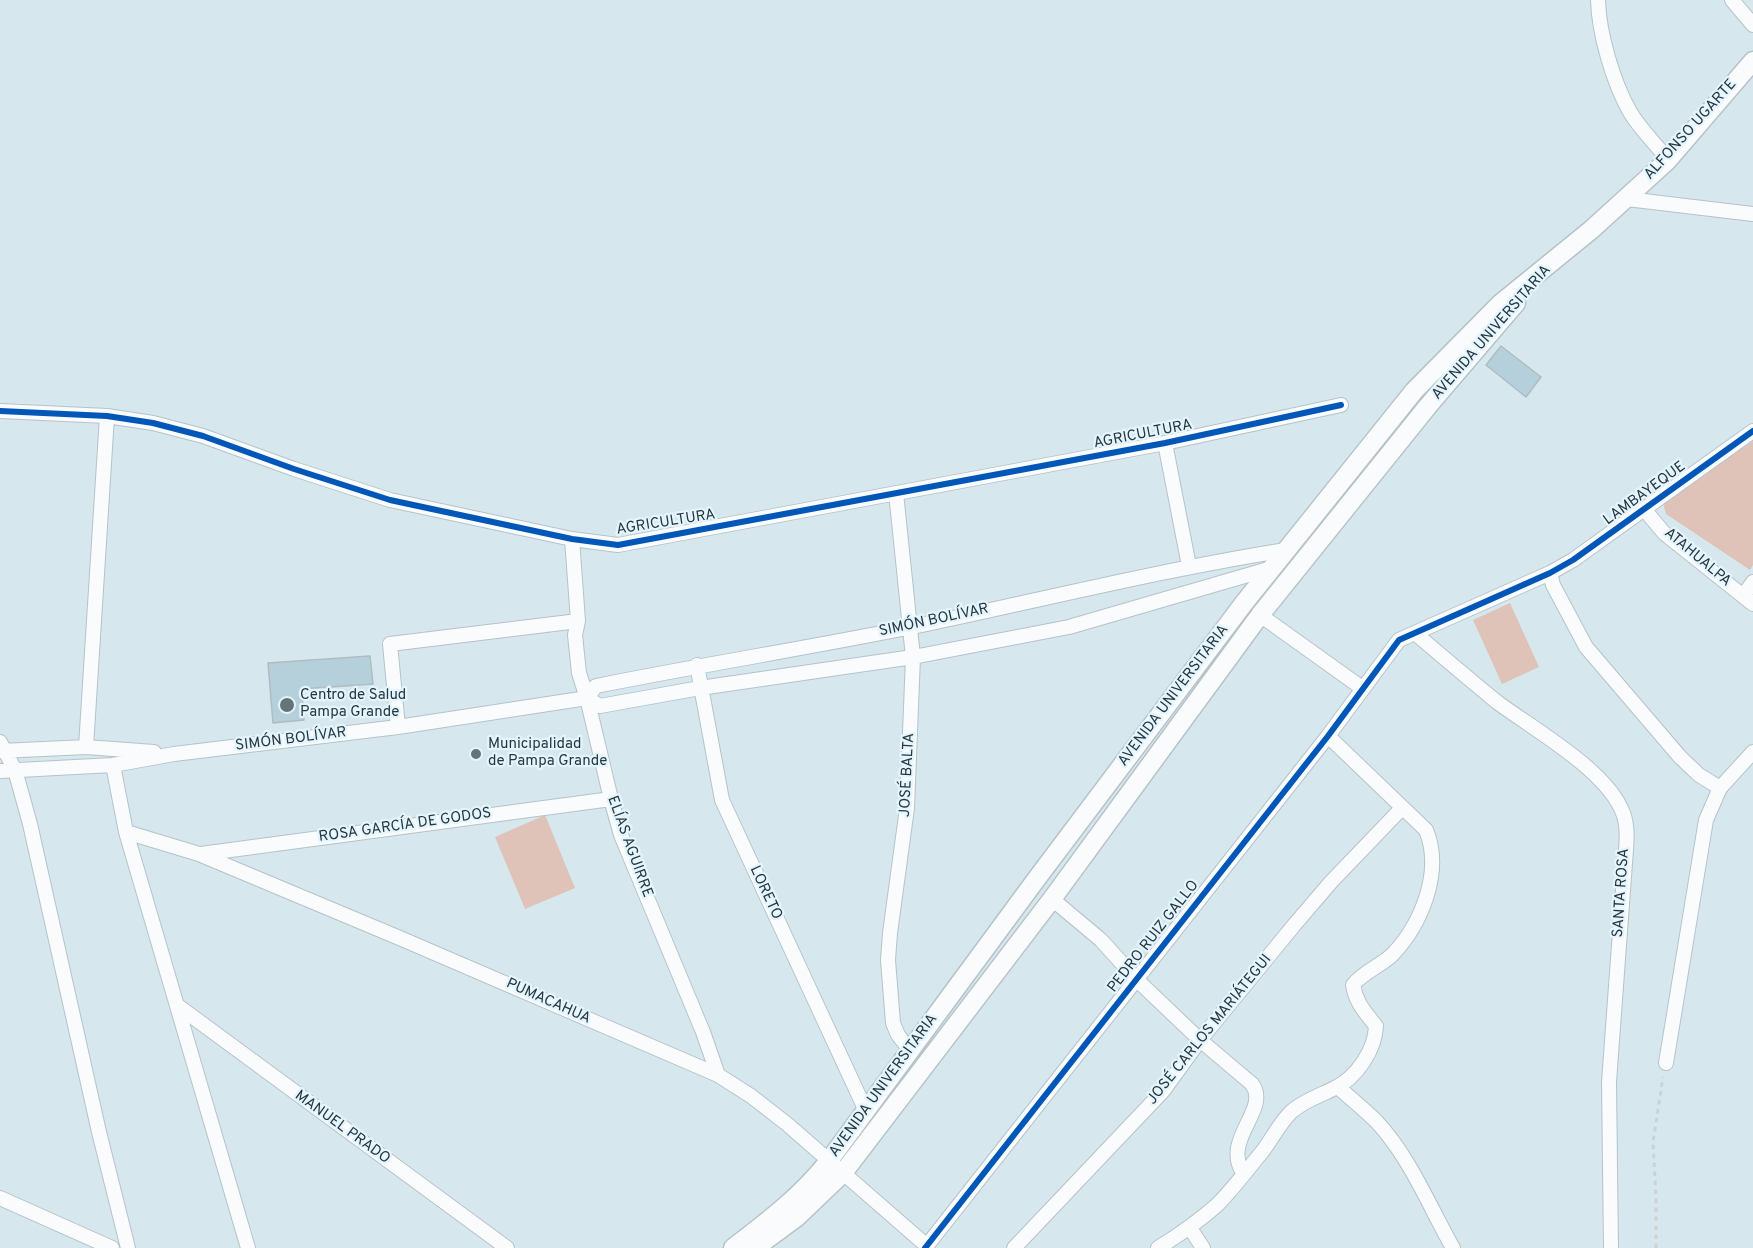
<!DOCTYPE html>
<meta charset="utf-8">
<style>
body{margin:0}
canvas{display:block;background:#d6e7ee}
</style>
<canvas width="1753" height="1248"></canvas>
<script>
const context = document.querySelector('canvas').getContext('2d');
context.lineJoin = 'round';
function fill(path, color) {
  context.fillStyle = color;
  context.fill(path, 'evenodd');
}
function strokePath(path, color, width, dash) {
  context.strokeStyle = color;
  context.lineWidth = width;
  context.lineCap = dash ? 'butt' : 'round';
  context.setLineDash(dash || []);
  context.stroke(path);
}
function write(font, color, halo, rows, align = 'center') {
  context.font = font + ' Overpass,sans-serif';
  context.lineWidth = 4.5;
  context.setLineDash([]);
  context.textBaseline = 'middle';
  context.strokeStyle = halo;
  context.fillStyle = color;
  for (const [text, x, y, turn = 0] of rows) {
    context.save();
    context.translate(x, y);
    context.rotate((+turn || 0) * Math.PI / 180);
    context.textAlign = isNaN(turn) ? turn : align;
    if (halo) context.strokeText(text, 0, 0);
    context.fillText(text, 0, 0);
    context.restore();
  }
}
const green = new Path2D(`
 M1753,441v124l-3,5 -84,-56 -2,-7 1,-6z
 M1510,603l29,64 -37,17 -29,-64z
 M545,815l30,73 -50,21 -30,-72z`);
const building = new Path2D(`
 M1501,346l40,31 -15,20 -40,-32z
 M370,656l3,28 -71,5 2,31 -31,3 -5,-60z`);
const path = new Path2D(`
 M1656,1248v-51l-3,-55 10,-65`);
const minor = new Path2D(`
 M1598,0c1,34 15,82 32,112 10,17 26,32 38,48
 M1732,0l21,25
 M1627,199l126,15
 M0,411l107,5 46,7 50,13 91,33 96,31 182,39 46,6 547,-102 176,-38
 M1165,443l24,123
 M896,493l17,164 -6,151 -17,125 -2,27 5,63 5,12 12,15
 M1644,509l20,24 89,71
 M572,539l6,82 -3,14 4,38 8,25 24,101 10,36 82,197 15,43
 M1550,573l3,12 33,62 94,110 19,18 21,13
 M1743,596l10,-14
 M1260,615l102,73
 M1416,634c27,23 54,46 81,68 36,27 110,68 126,111 6,16 3,34 2,50l-16,219 2,166
 M697,665l25,135 144,311
 M587,698l9,-12c105,-21 211,-38 316,-59 125,-26 248,-57 374,-77
 M398,727l-8,-83 188,-23
 M0,742l15,28 15,54 69,308 29,116
 M86,747l21,-331
 M0,751l86,-4 68,5
 M113,765l13,67 122,416
 M0,771l113,-6 61,-11 224,-27 189,-29 13,8 100,-18 213,-31 156,-30 203,-59
 M126,832l73,22 203,85 316,136 33,21 36,28 140,122
 M201,854l410,-55
 M1052,899l49,41 35,39 64,61 52,44c19,26 -32,56 -8,90
 M178,1006l329,242
 M1666,1063l40,-243 14,-32 33,-36
 M1338,1087c12,11 26,22 38,34 34,36 53,85 77,127
 M0,1198l112,50
 M1190,1228l13,20
 M925,1248l403,-512 71,-96 151,-67 23,-13 180,-129
 M1014,1248l149,-157 37,-51 95,-116 36,-42 71,-74
 M1158,1248c21,-13 41,-27 59,-43 16,-16 30,-35 45,-53 10,-13 17,-28 29,-40 12,-11 30,-17 44,-24 22,-11 40,-38 41,-62 -11,-14 -20,-23 -23,-41 11,-14 28,-19 40,-31 29,-31 50,-83 33,-124l-98,-94`);
const secondary = new Path2D(`
 M733,1248c35,-27 67,-51 95,-86l207,-281 209,-278 170,-212 86,-87 91,-74 77,-70 85,-99
 M755,1248l42,-31 46,-44 209,-274 208,-284 168,-209 88,-103`);
const cycleway = new Path2D(`
 M0,411l107,5 46,7 50,13 91,33 96,31 182,39 46,6 547,-102 176,-38
 M925,1248l403,-512 71,-96 151,-67 23,-13 180,-129`);
const markers = [
 [287,705,8,"#66747a"],
 [476,754,6,"#66747a"]
];
const streetNames = [
 ["ALFONSO UGARTE",1691,130,-48],
 ["AVENIDA UNIVERSITARIA",1492,333,-49],
 ["AGRICULTURA",1143,435,-11],
 ["LAMBAYEQUE",1645,494,-36],
 ["AGRICULTURA",666,523,-9],
 ["ATAHUALPA",1697,558,40],
 ["SIMÓN BOLÍVAR",934,621,-12],
 ["AVENIDA UNIVERSITARIA",1174,696,-53],
 ["SIMÓN BOLÍVAR",291,740,-7],
 ["JOSÉ BALTA",908,775,-87],
 ["ROSA GARCÍA DE GODOS",405,826,-8],
 ["ELÍAS AGUIRRE",629,847,70],
 ["LORETO",765,893,65],
 ["SANTA ROSA",1622,893,-86],
 ["PEDRO RUIZ GALLO",1154,937,-52],
 ["PUMACAHUA",548,1002,24],
 ["JOSÉ CARLOS MARIÁTEGUI",1210,1030,-51],
 ["AVENIDA UNIVERSITARIA",884,1086,-54],
 ["MANUEL PRADO",342,1128,36]
];
const poiNames = [
 ["Centro de Salud",300,696],
 ["Pampa Grande",300,713],
 ["Municipalidad",488,745],
 ["de Pampa Grande",488,762]
];
fill(green, '#dfc3b9');
fill(building, '#b6d0db');
strokePath(building, '#afbcc2', 1.5);
strokePath(minor, '#b6c3c9', 16);
strokePath(secondary, '#b6c3c9', 21);
strokePath(path, '#cdd2d4', 3, [4.5, 4.5]);
strokePath(minor, '#f9fbfc', 14);
strokePath(secondary, '#f9fbfc', 18);
strokePath(cycleway, '#0057b8', 6);
for (const [x, y, r, color] of markers) {
  const dot = new Path2D();
  dot.arc(x, y, r, 0, 2 * Math.PI);
  context.fillStyle = color;
  context.fill(dot);
  strokePath(dot, '#e3f6ff', 2);
}
write('15px', '#2a363c', '#e3f6ff', streetNames);
write('15px', '#2a363c', '#e3f6ff', poiNames, 'left');
</script>
